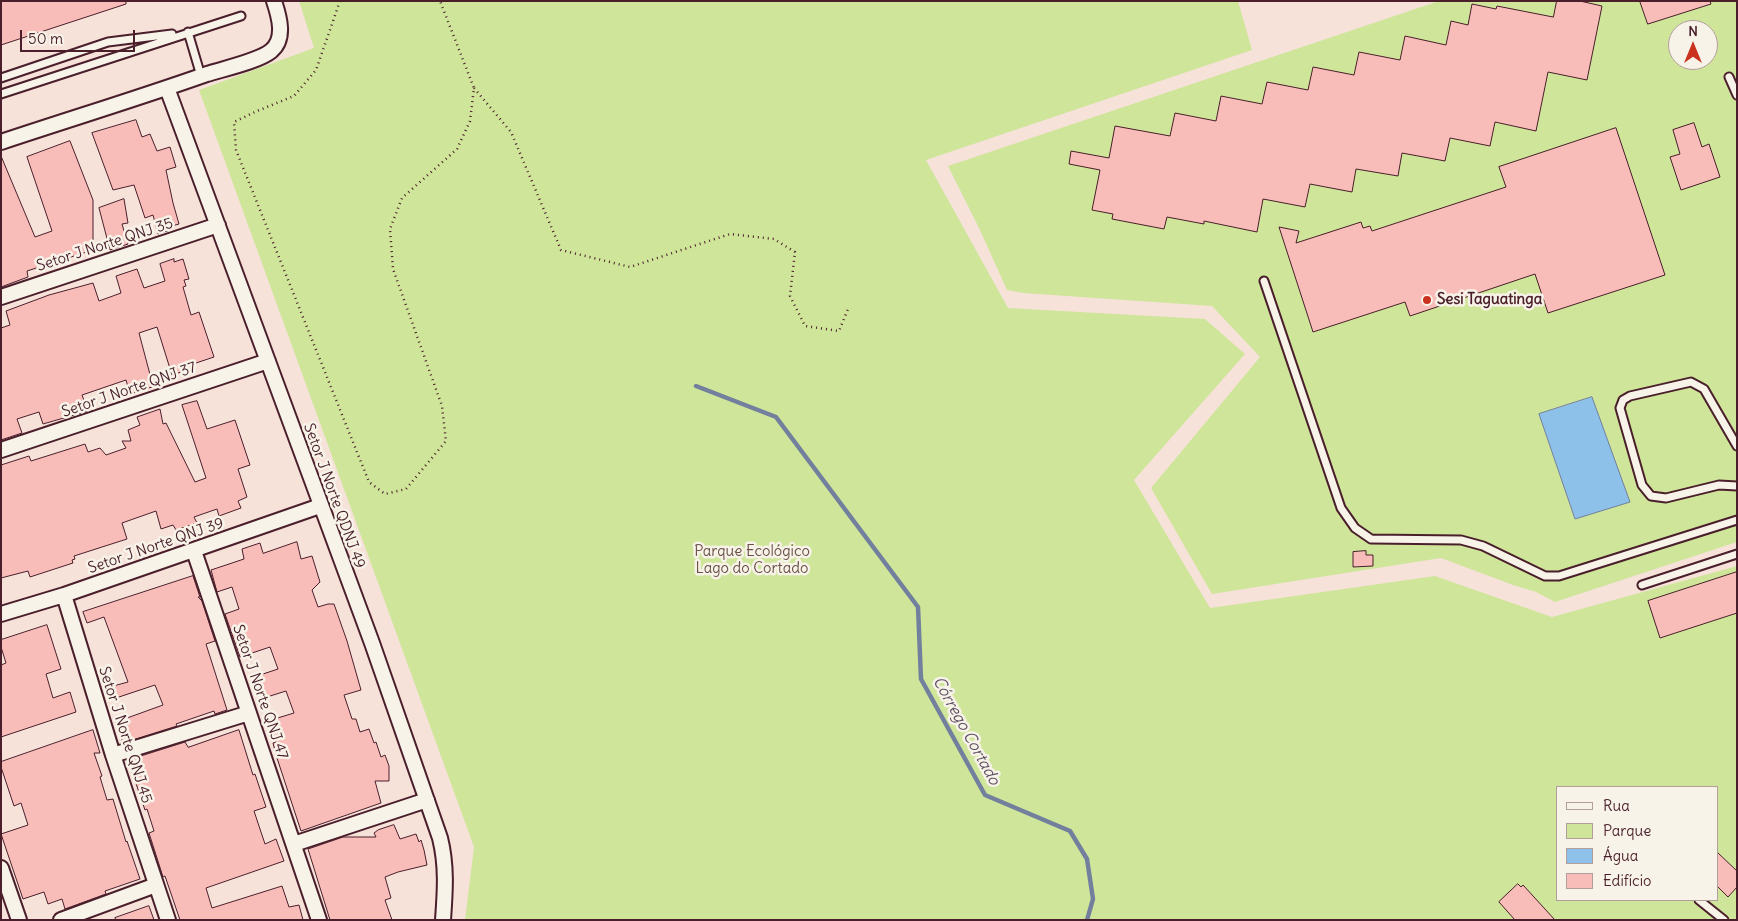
<!DOCTYPE html>
<meta charset="utf-8">
<style>
body{margin:0}
#map{position:relative;width:1738px;height:921px;overflow:hidden;background:#f7e2da;font-family:Delius,sans-serif}
canvas{display:block}
.frame{position:absolute;inset:0;border:2px solid #4a1f2b;pointer-events:none}
.legend{position:absolute;left:1556px;top:786px;width:162px;height:115px;box-sizing:border-box;background:#f7f3e8;border:1px solid #b29e9c;margin:0;padding:6px 9px;list-style:none;font-size:15px;color:#4a1f2b}
.legend li{display:flex;align-items:center;gap:10px;height:25px}
.legend b{width:25px;border:1px solid #b29e9c}
.north{position:absolute;left:1668px;top:20px;width:50px;height:50px;box-sizing:border-box;background:#f7f3e8;border:1px solid #b29e9c;border-radius:50%;rotate:0deg;font-size:14px;font-weight:700;line-height:20px;text-align:center;color:#4a1f2b}
.north::after{content:'';display:block;margin:auto;width:18px;height:22px;background:#c8321e;clip-path:polygon(50% 0,100% 100%,50% 72%,0 100%)}
.scale{position:absolute;left:20px;top:30px;width:115px;height:22px;box-sizing:border-box;border:2px solid #4a1f2b;border-top:0;padding-left:6px;font-size:15px;line-height:18px;white-space:nowrap;color:#4a1f2b;-webkit-text-stroke:4px #f7f3e8;paint-order:stroke}
</style>
<div id="map">
<canvas width="1738" height="921"></canvas>
<div class="frame"></div>
<ul class="legend">
<li><b style="height:6px;background:#f7f3e8"></b>Rua</li>
<li><b style="height:14px;background:#cfe59a"></b>Parque</li>
<li><b style="height:14px;background:#8dc1ea"></b>Água</li>
<li><b style="height:14px;background:#f8bcb9"></b>Edifício</li>
</ul>
<div class="north">N</div>
<div class="scale">50 m</div>
</div>
<script>
const context = document.querySelector('canvas').getContext('2d');
context.lineJoin = 'round';
function fill(path, color) {
  context.fillStyle = color;
  context.fill(path, 'evenodd');
}
function strokePath(path, color, width, dash) {
  context.strokeStyle = color;
  context.lineWidth = width;
  context.lineCap = dash ? 'butt' : 'round';
  context.setLineDash(dash || []);
  context.stroke(path);
}
function write(font, color, halo, rows, align = 'center') {
  context.font = font + ' Delius,sans-serif';
  context.lineWidth = 5;
  context.setLineDash([]);
  context.textBaseline = 'middle';
  context.strokeStyle = halo;
  context.fillStyle = color;
  for (const [text, x, y, turn = 0] of rows) {
    context.save();
    context.translate(x, y);
    context.rotate((+turn || 0) * Math.PI / 180);
    context.textAlign = isNaN(turn) ? turn : align;
    if (halo) context.strokeText(text, 0, 0);
    context.fillText(text, 0, 0);
    context.restore();
  }
}
const green = new Path2D(`
 M299,1h939l14,49 -326,110 82,148 197,11 40,35 -111,126 76,128 225,-32 117,41 185,-51v354h-1272l9,-73 -275,-757 115,-42zM1557,787h160v113h-160z
 M1439,1h298v541l-182,60 -19,-10 -23,-7 -72,-27 -229,36 -61,-106 109,-131 -48,-51 -189,-13 -16,-3 -28,-62 -31,-62zM1678,30h30v30h-30z`);
const water = new Path2D(`
 M1592,397l38,105 -55,17 -36,-105z`);
const stream = new Path2D(`
 M696,386l80,31 142,190 3,72 64,116 85,36 17,28 6,40 -6,21`);
const building = new Path2D(`
 M1,1h125v3l-125,41z
 M1557,1h23l22,5 -15,74 -39,-8 -12,59 -41,-9 -5,24 -40,-8 -5,23 -43,-8 -4,23 -42,-7 -4,23 -42,-8 -5,23 -42,-8 -6,33 -53,-11v3l-37,-7 -3,12 -52,-10 1,-5 -21,-4 8,-40 -31,-6 2,-13 38,7 6,-32 55,10 5,-23 41,8 5,-25 41,8 5,-22 41,8 5,-23 41,8 5,-23 41,8 5,-24 41,9 5,-24 17,4 4,-21 24,5 1,-3 56,11z
 M1640,1h70l1,3 -63,20z
 M136,120l6,17 8,-3 7,17 13,-4 6,20 -10,3 7,33 6,21 -7,2 1,3 -15,5 -5,-19 -8,3 -11,-33 -21,5 -21,-57z
 M1694,123l8,24 7,-3 11,33 -39,13 -11,-33 10,-3 -7,-24z
 M1616,128l49,147 -117,38 -13,-39 -125,42 -5,-14 -92,30 -34,-105 20,4 -3,12 65,-21 2,6 7,-2 2,5 134,-44 -7,-20z
 M70,141l23,59v50l-66,21 1,6 -27,10v-131l34,81 17,-6 -25,-74z
 M124,199l4,24 -6,1 6,20 -18,6 -11,-42z
 M174,259v3l9,-3 6,20 -5,1 2,6 -3,1 8,28 8,-3 15,45 -21,7 1,4 -22,7 -15,-48 -18,6 13,49h-2l2,5 -22,7 -4,-14 -44,15 6,16 -45,13 -4,-12 -22,7 5,14 -21,7v-112l9,-3 -4,-14 43,-16 44,-12 6,18 22,-8 -5,-17 21,-7 7,19 21,-7 -5,-17z
 M197,401l10,28 28,-9 15,45 -12,4 9,28 -9,4 3,7 -22,8 -2,-7 -23,8 3,6 -21,7 -3,-5 -12,4 -5,-18 -34,12 5,16 -53,17 1,3 -3,1 1,3 -43,14 -2,-6 -27,7v-113l28,-9 2,5 54,-17 3,8 12,-4 6,7 20,-7 -4,-7h9l-3,-11 12,-5 -3,-8 23,-8 3,15 3,-1 29,59 11,-4 -24,-73z
 M297,542l4,17 11,-3 8,26 -8,8 6,17 10,-3h6l13,37 14,49 -17,5 8,24h4l4,13 9,-3 5,14 2,-1 5,15 4,-2 4,11v15h-14l6,22 -80,28 -25,-76 -3,-12 3,-1 -5,-17v-5l23,-7 -8,-22 -19,6 -3,-8 -9,3 -4,-14 27,-9 -8,-22 -30,10 -15,-43 14,-5 -7,-22 -15,5 -6,-22 33,-11 -2,-10 18,-6 3,10z
 M1366,551v4h7v11l-20,1v-15z
 M1737,572v41l-77,25 -12,-37z
 M193,576l7,21h-2l4,4 13,40 -9,3 21,66 -12,4 -1,-3 -38,13 1,2 -54,17 -7,-21 47,-17 -8,-20 -45,15 -4,-12 22,-6 -24,-65 -17,6 -4,-11z
 M47,625l14,44 -15,5 7,24 17,-6 6,20 -75,25v-72l5,-2 -5,-16v-7z
 M93,730l7,23h-6l8,23 -2,1 7,23 6,-1 13,43 1,-1 13,38 -35,12 1,3 -41,15 -3,-10 -14,5 -4,-12 -21,7 -22,-65 27,-9 -7,-22 -7,3 -13,-39v-5z
 M239,730l14,45 2,-1 11,33 -12,4 11,33 11,-5 8,22 -78,27 6,20 70,-22 7,21 10,-2 4,15h-123l-15,-44 -2,1 -14,-44 5,-2 -7,-22 -2,1 -17,-50 57,-18 3,5z
 M394,825l6,14 16,-5 3,8 2,-2 3,10 3,15 -29,7 -13,5 6,21 -6,2 7,20h-62l-22,-71 35,-12h33l-2,-4 4,-3z
 M1717,852l20,19v16l-9,10 -11,-11z
 M1518,884l3,3 2,-2 32,35h-40l-16,-18z
 M149,906l5,14h-38l-1,-2z`);
const path = new Path2D(`
 M340,1l-24,69 -22,26 -37,15 -23,11 2,28 133,332 16,12 21,-5 40,-48 -4,-35 -49,-137 -3,-40 12,-31 55,-49 13,-28 4,-33 -34,-87
 M474,88l37,44 50,118 69,17 100,-33 44,5 21,13 -5,44 15,30 34,5 9,-22`);
const lane = new Path2D(`
 M188,32l13,44
 M1729,77l8,18
 M1,78l107,-36 64,-8
 M1,94l240,-78
 M1264,281l77,227 14,20 16,11 90,1 22,6 62,30h14l178,-56
 M1737,446l-33,-57 -13,-7 -61,14 -7,4 -3,8 22,77 9,11 15,2 53,-13 18,1
 M1642,585l95,-31
 M1699,900l25,20`);
const street = new Path2D(`
 M167,88l205,555 68,195c7,28 5,54 3,82
 M1,142c69,-23 138,-44 206,-68 16,-5 52,-13 64,-23 15,-12 8,-35 3,-50
 M1,297l217,-72
 M1,450l267,-89
 M194,551l125,369
 M64,595l49,160 55,165
 M1,614l63,-19 256,-89
 M113,755l136,-42
 M294,844l133,-44
 M1,868l18,52
 M61,920l95,-35`);
const markers = [
 [1427,300,5,"#c8321e"]
];
const streetNames = [
 ["Setor J Norte QNJ 35",105,245,-18],
 ["Setor J Norte QNJ 37",129,390,-19],
 ["Setor J Norte QDNJ 49",334,496,70],
 ["Setor J Norte QNJ 39",156,546,-19],
 ["Setor J Norte QNJ 47",260,692,71],
 ["Setor J Norte QNJ 45",125,735,72]
];
const poiNames = [
 ["Sesi Taguatinga",1437,300]
];
const parkNames = [
 ["Parque Ecológico",752,552],
 ["Lago do Cortado",752,569]
];
const waterNames = [
 ["Córrego Cortado",966,731,61]
];
fill(green, '#cfe59a');
fill(water, '#8dc1ea');
strokePath(water, '#72809e', 1);
strokePath(stream, '#72809e', 4.5);
fill(building, '#f8bcb9');
strokePath(building, '#4a1f2b', 1);
strokePath(lane, '#4a1f2b', 11);
strokePath(street, '#4a1f2b', 18);
strokePath(path, '#4a1f2b', 2.5, [1, 4]);
strokePath(lane, '#f7f3e8', 7);
strokePath(street, '#f7f3e8', 14);
for (const [x, y, r, color] of markers) {
  const dot = new Path2D();
  dot.arc(x, y, r, 0, 2 * Math.PI);
  context.fillStyle = color;
  context.fill(dot);
  strokePath(dot, '#f7f3e8', 2);
}
write('15px', '#4a1f2b', '#f7f3e8', streetNames);
write('bold 15px', '#4a1f2b', '#f7f3e8', poiNames, 'left');
write('15px', '#6b5047', '#f7f3e8', parkNames);
write('italic 16px', '#5e5064', '#f7f3e8', waterNames);
</script>
